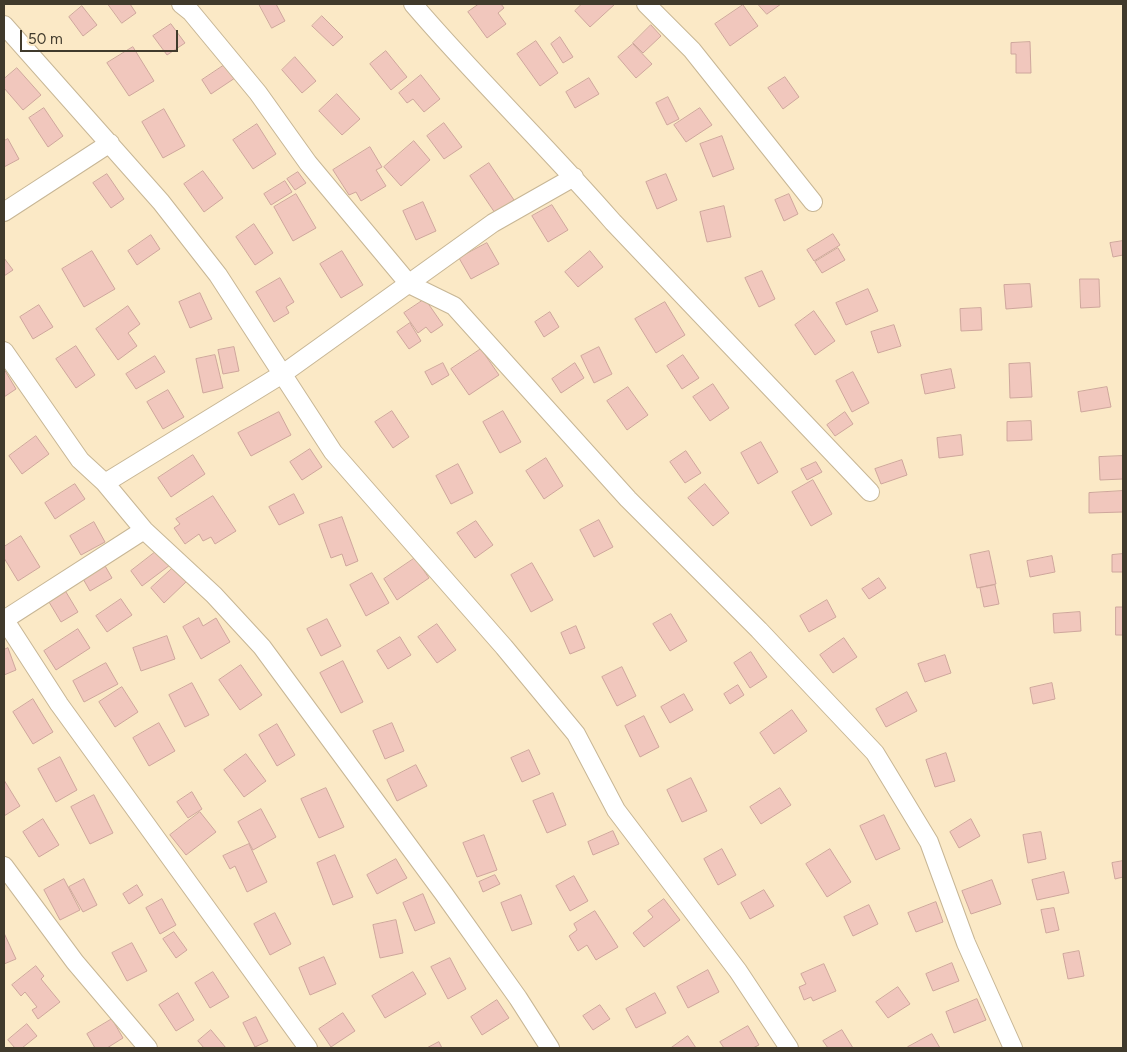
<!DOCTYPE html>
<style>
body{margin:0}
#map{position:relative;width:1127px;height:1052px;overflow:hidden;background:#fbe9c6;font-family:Figtree,sans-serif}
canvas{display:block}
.frame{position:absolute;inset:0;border:5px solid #403a2c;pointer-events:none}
.scale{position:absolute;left:20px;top:30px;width:158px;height:22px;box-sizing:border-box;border:2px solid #403a2c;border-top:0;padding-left:6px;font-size:15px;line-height:18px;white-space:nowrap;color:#403a2c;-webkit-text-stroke:4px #fbe9c6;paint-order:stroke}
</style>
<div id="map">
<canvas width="1127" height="1052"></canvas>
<div class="frame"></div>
<div class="scale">50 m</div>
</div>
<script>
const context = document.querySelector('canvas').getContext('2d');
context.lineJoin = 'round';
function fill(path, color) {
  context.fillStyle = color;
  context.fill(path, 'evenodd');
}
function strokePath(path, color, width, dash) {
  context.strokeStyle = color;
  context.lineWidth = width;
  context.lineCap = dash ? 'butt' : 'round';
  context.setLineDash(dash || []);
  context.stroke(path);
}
const building = new Path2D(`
 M108,4h22l6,9 -14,10z
 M259,4h17l9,17 -13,7z
 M479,4h22l3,4 -6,5 8,11 -19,14 -19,-26z
 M582,4h33l-25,23 -15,-16z
 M758,4h23l-14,10z
 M743,5l15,21 -28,20 -15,-22z
 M82,6l15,19 -14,11 -14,-19z
 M322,16l21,21 -10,9 -21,-20z
 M171,24l14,19 -18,12 -14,-19z
 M651,25l10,11 -18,17 -10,-10z
 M560,37l13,20 -10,6 -12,-19z
 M536,41l22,32 -18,13 -23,-32z
 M1030,42l1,31h-15v-19h-5v-11z
 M633,44l19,20 -16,14 -18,-21z
 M133,47l21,34 -25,15 -22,-33z
 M386,51l21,26 -16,13 -21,-26z
 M295,57l21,24 -14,12 -20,-23z
 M226,64l9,14 -24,16 -9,-14z
 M17,68l24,27 -18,15 -19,-22v-9z
 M421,75l19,24 -16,13 -11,-13 -6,4 -8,-10z
 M785,77l14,20 -16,12 -15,-21z
 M589,78l10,16 -24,14 -9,-16z
 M337,94l23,25 -18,16 -23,-24z
 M668,97l11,22 -12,6 -11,-22z
 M44,108l19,28 -15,11 -19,-29z
 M700,108l12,17 -26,17 -12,-17z
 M164,109l21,37 -22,12 -21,-36z
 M444,123l18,24 -18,12 -17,-23z
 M257,124l19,30 -23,15 -20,-29z
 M722,136l12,33 -21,8 -13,-33z
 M8,139l11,20 -15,8v-26z
 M414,141l16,19 -29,26 -17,-19z
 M370,147l12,20 -6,3 10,16 -25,15 -5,-9 -7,3 -16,-25z
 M489,163l25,37 -19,13 -25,-37z
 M203,171l20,27 -19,14 -20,-28z
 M298,172l8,11 -11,7 -8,-11z
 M107,174l17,25 -13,9 -18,-25z
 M666,174l11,26 -20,9 -11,-27z
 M285,181l7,11 -21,13 -7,-11z
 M296,194l20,34 -23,13 -19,-34z
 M789,194l9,20 -14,7 -9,-21z
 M423,202l13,29 -20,9 -13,-29z
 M552,205l16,25 -20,12 -16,-26z
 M724,206l7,31 -24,5 -7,-30z
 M254,224l19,29 -18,12 -19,-28z
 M833,234l7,11 -26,16 -7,-11z
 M151,235l9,14 -23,16 -9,-14z
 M1123,241v14l-10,2 -3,-14z
 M487,243l12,21 -28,15 -12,-21z
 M838,248l7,12 -23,13 -7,-11z
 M92,251l23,38 -31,18 -22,-38z
 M342,251l21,34 -22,13 -21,-34z
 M590,251l13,16 -25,20 -13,-15z
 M4,258l9,12 -9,6z
 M762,271l13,28 -16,8 -14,-29z
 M280,278l14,24 -8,5 3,6 -15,9 -18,-30z
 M1080,279h19l1,28 -19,1z
 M1030,284l2,23 -26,2 -2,-24z
 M868,289l10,22 -32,14 -10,-22z
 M200,293l12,26 -22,9 -11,-26z
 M425,299l18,26 -12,8 -5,-6 -8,6 -14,-20z
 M665,302l20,33 -29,18 -21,-34z
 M39,305l14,22 -20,12 -13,-22z
 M128,306l12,18 -12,9 9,13 -19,14 -22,-31z
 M981,308l1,22 -21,1 -1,-22z
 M814,311l21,30 -20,14 -20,-30z
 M550,312l9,15 -15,10 -9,-15z
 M410,323l11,18 -12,8 -12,-17z
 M894,325l7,21 -23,7 -7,-21z
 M76,346l19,29 -19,13 -20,-29z
 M234,347l5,24 -16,3 -5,-24z
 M599,347l13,27 -18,9 -13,-27z
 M481,349l18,26 -30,20 -18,-26z
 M215,355l8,33 -20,5 -7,-34z
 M683,355l16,23 -17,11 -15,-23z
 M155,356l10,16 -29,17 -10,-15z
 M443,363l6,12 -17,10 -7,-13z
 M575,363l9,15 -23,15 -9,-14z
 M1030,363l2,34 -22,1 -1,-34z
 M4,369l12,20 -12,8z
 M951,369l4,19 -30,6 -4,-19z
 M853,372l16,31 -17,9 -16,-31z
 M713,384l16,24 -19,13 -17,-24z
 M628,387l20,28 -21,15 -20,-29z
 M1107,387l4,20 -30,5 -3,-20z
 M168,390l16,27 -21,12 -16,-27z
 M392,411l17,26 -16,11 -18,-26z
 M503,411l18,31 -21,11 -17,-31z
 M279,412l12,23 -40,21 -13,-23z
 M845,412l8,12 -18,12 -8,-11z
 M1031,421l1,19 -25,1v-19z
 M961,435l2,20 -24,3 -2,-20z
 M36,436l13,18 -27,20 -13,-18z
 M761,442l17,30 -20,12 -17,-31z
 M310,449l12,18 -20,13 -12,-18z
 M686,451l15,22 -16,10 -15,-21z
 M193,455l12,19 -34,23 -13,-19z
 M1123,456v23l-23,1 -1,-23z
 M546,458l17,28 -19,13 -18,-28z
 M902,460l5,15 -26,9 -6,-15z
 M816,462l6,10 -15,8 -6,-11z
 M458,464l15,29 -22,11 -15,-28z
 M813,480l19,34 -21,12 -19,-34z
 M75,484l10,15 -30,20 -10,-16z
 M705,484l24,29 -16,13 -25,-28z
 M1123,491v21l-34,1v-20z
 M294,494l10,19 -25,12 -10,-18z
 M213,496l23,35 -21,13 -4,-7 -8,4 -4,-7 -14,10 -11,-16 6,-4 -4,-5z
 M342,517l16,44 -12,5 -4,-12 -11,4 -12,-33z
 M599,520l14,27 -19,10 -14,-27z
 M476,521l17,24 -18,13 -18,-25z
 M94,522l11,20 -24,13 -11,-19z
 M21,536l19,31 -22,14 -14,-23v-11z
 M158,550l12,15 -28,21 -11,-15z
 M989,551l7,33 -19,4 -7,-33z
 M1123,554v18h-11v-17z
 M1052,556l3,16 -25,5 -3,-16z
 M415,558l14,20 -32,22 -13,-21z
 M532,563l21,37 -22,12 -20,-37z
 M104,564l8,14 -22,13 -8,-14z
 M174,567l13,14 -23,22 -13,-15z
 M372,573l17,30 -23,13 -16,-31z
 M879,578l7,10 -17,11 -7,-10z
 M995,585l4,19 -15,3 -4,-19z
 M63,587l15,25 -17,10 -15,-25z
 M121,599l11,16 -25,17 -11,-16z
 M827,600l9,17 -27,15 -9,-16z
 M1116,607h7v28h-7z
 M1080,612l1,19 -27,2 -1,-19z
 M671,614l16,27 -17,10 -17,-27z
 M199,618l4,8 13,-8 14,24 -29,17 -18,-32z
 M327,619l14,27 -20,10 -14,-27z
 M437,624l19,26 -19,13 -19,-26z
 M576,626l9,22 -15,6 -9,-21z
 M78,629l12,19 -34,22 -12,-19z
 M167,636l8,23 -34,12 -8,-23z
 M400,637l11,18 -23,14 -11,-18z
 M844,638l13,19 -24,16 -13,-18z
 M8,648l8,22 -12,5v-25z
 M751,652l16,25 -17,11 -16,-25z
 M945,655l6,18 -26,9 -7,-18z
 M343,661l20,41 -22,11 -21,-40z
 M106,663l12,21 -34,18 -11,-21z
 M241,665l21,30 -22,15 -21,-30z
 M622,667l14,29 -19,10 -15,-29z
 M192,683l17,32 -24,12 -16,-32z
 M1052,683l3,16 -22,5 -3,-16z
 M738,685l6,10 -14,9 -6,-10z
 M122,687l16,25 -23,15 -16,-25z
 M907,692l10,19 -31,16 -10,-18z
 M684,694l9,16 -23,13 -9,-16z
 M33,699l20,33 -20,12 -20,-32z
 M792,710l15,21 -33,23 -14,-21z
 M644,716l15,31 -19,10 -15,-31z
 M159,723l16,28 -26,15 -16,-28z
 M392,723l12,28 -19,8 -12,-28z
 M277,724l18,31 -18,11 -18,-31z
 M529,750l11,24 -18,8 -11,-24z
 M946,753l9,28 -20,6 -9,-27z
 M246,754l20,27 -22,16 -20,-27z
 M60,757l17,33 -21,12 -18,-33z
 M416,765l11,21 -30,15 -10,-21z
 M691,778l16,33 -25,11 -15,-32z
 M4,780l16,26 -16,10z
 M326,788l18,39 -25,11 -18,-39z
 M780,788l11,17 -30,19 -11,-17z
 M192,792l10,17 -14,9 -11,-16z
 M553,793l13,32 -19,8 -14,-32z
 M94,795l19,38 -23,11 -19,-37z
 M261,809l15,28 -23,13 -15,-28z
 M200,812l16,20 -30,23 -16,-20z
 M884,815l16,34 -24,11 -16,-34z
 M43,819l16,26 -20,12 -16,-25z
 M971,819l9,17 -21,12 -9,-16z
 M613,831l6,13 -26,11 -5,-13z
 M1041,832l5,27 -18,4 -5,-28z
 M484,835l13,35 -20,7 -14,-34z
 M249,844l18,38 -20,10 -12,-26 -5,3 -7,-13z
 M722,849l14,26 -18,10 -14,-26z
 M830,849l21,33 -24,15 -21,-33z
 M335,855l18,42 -20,8 -16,-42z
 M396,859l11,19 -30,16 -10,-19z
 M1123,861v16l-8,2 -3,-16z
 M1064,872l5,21 -32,7 -5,-20z
 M495,875l5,9 -17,8 -4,-10z
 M574,876l14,25 -18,10 -14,-25z
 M64,879l16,31 -20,10 -16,-30z
 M84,879l13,26 -14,7 -14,-25z
 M992,880l9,24 -30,10 -9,-23z
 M137,885l6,10 -14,9 -6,-10z
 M764,890l10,16 -24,13 -9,-16z
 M423,894l12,29 -20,8 -12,-28z
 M521,895l11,29 -20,7 -11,-28z
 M162,899l14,26 -16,9 -14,-26z
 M664,899l16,21 -36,27 -11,-14 20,-16 -5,-6z
 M936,902l7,20 -27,10 -8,-19z
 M869,905l9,19 -25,12 -9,-19z
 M1054,908l5,22 -13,3 -5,-23z
 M595,911l23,36 -22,13 -9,-15 -9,6 -9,-15 8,-6 -3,-6z
 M275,913l16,31 -21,11 -16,-31z
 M396,920l7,33 -23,5 -7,-33z
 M174,932l13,18 -11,8 -13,-19z
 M4,933l12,26 -12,5z
 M132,943l15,28 -20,10 -15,-28z
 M1079,951l5,25 -16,3 -5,-25z
 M324,957l12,27 -26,11 -11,-27z
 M450,958l16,31 -18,10 -17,-32z
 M952,963l7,18 -26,10 -7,-17z
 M824,964l12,27 -23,10 -2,-4 -7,3 -5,-13 7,-3 -5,-10z
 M36,966l8,10 -3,3 19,23 -22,17 -6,-9 5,-3 -12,-15 -4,4 -9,-11z
 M708,970l11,22 -31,16 -11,-21z
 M213,972l16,25 -19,11 -15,-25z
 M413,972l13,22 -41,24 -13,-22z
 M898,987l12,17 -22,14 -12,-16z
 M178,993l16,27 -18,11 -17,-26z
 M655,993l11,20 -30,15 -10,-19z
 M977,999l9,21 -32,13 -8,-21z
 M497,1000l12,18 -27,17 -11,-18z
 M600,1005l10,14 -17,11 -10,-14z
 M343,1013l12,18 -24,16 -12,-18z
 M256,1017l12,24 -13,6 -12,-24z
 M112,1019l11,19 -16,10h-12l-8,-14z
 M27,1024l10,12 -15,12h-7l-7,-8z
 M748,1026l11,19 -6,3h-29l-4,-6z
 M211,1030l15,18h-22l-6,-7z
 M842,1030l11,18h-25l-5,-7z
 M932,1034l8,14h-31l-1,-1z
 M688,1036l8,12h-25z
 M439,1042l3,6h-15z`);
const minor = new Path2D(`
 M181,4l10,8 67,81 50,70 101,121 45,22 174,193 131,131 116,123 54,89 37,101 47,105
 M413,4c64,75 135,143 200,218l257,270
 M646,4l46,46 121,152
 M4,25l157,177 57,73 115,177 171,195 72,87 40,76 122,161 51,77
 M4,212l106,-69
 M4,351l76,109 25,23 39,47 70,65 48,52 182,247 74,104 32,50
 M105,483l179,-110 209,-150 81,-46
 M4,619l55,85 249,344
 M4,620l140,-90
 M4,866l71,96 73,86`);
fill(building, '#f1c7bd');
strokePath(building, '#cea69c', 1);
strokePath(minor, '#c7b695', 20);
strokePath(minor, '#fff', 18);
</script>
